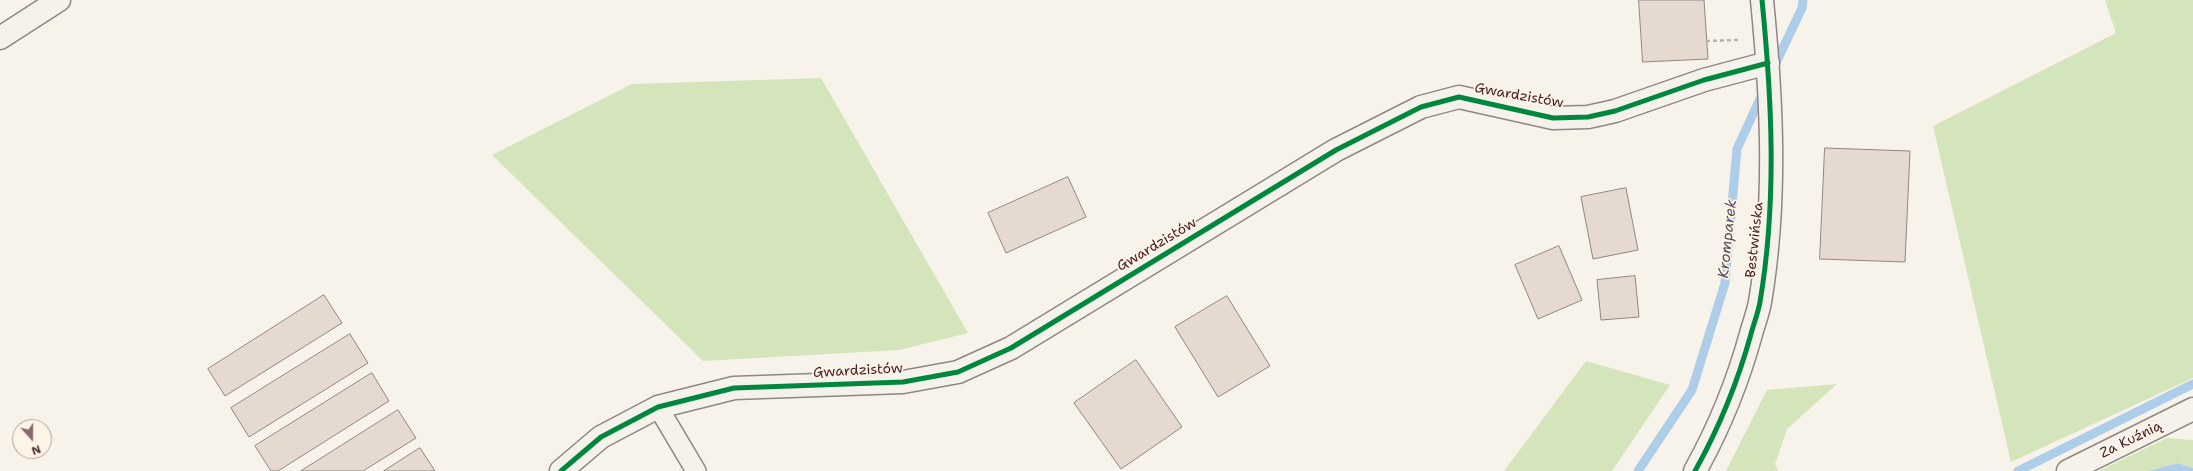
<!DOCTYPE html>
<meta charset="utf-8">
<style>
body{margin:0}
#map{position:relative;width:2193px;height:471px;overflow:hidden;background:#f7f3ea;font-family:"Shantell Sans",sans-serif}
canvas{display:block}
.north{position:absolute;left:12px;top:419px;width:40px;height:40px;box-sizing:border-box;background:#fcf5e5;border:1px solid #b59f9b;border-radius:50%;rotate:159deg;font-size:11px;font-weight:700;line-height:16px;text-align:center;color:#4a1f2b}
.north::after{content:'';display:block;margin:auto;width:14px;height:18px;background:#87696e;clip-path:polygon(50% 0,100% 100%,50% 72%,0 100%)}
</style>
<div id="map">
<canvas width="2193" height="471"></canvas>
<div class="north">N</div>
</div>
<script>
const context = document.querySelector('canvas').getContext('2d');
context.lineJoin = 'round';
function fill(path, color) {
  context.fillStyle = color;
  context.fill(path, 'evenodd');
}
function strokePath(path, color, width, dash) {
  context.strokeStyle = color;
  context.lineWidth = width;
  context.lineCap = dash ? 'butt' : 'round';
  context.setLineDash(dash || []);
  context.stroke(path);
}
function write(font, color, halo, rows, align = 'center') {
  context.font = font + ' "Shantell Sans",sans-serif';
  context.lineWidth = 3.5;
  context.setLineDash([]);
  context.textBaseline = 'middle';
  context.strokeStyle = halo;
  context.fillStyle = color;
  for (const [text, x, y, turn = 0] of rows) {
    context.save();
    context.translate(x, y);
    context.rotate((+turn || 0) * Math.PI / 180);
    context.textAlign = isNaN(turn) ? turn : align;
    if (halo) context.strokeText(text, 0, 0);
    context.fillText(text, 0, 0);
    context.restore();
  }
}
const green = new Path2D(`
 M2105,0h88v378l-182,84 -78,-336 183,-93z
 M821,78l147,255 -69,17 -196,11 -211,-206 140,-71z
 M1586,361l84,24 -58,86h-108z
 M1837,384l-50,45 -12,35 3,7h-52l41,-81z
 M2167,438l26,2v28l-15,-5 -30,8h-49z`);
const water = new Path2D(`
 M2178,463l15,5v3h-45z`);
const stream = new Path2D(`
 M1773,69l29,-61 1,-8
 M1638,471l54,-81 33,-107 12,-134 27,-59
 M2018,471l175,-87`);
const building = new Path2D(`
 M1639,0h65l4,59 -65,3z
 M1825,148l85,3 -5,111 -85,-3z
 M1068,177l18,40 -80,36 -18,-40z
 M1626,188l12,62 -45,9 -12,-62z
 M1559,246l23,54 -44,19 -23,-54z
 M1635,276l4,41 -38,3 -4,-40z
 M324,295l18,28 -117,73 -17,-27z
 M1227,296l43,70 -52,31 -43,-70z
 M350,334l18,29 -119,74 -18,-29z
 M1136,360l46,67 -61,42 -47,-66z
 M372,373l17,28 -111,70h-7l-16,-25z
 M398,410l18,28 -53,33h-62z
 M420,448l15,23h-51z`);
const path = new Path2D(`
 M1706,41l32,-1`);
const service = new Path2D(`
 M658,407l38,64`);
const minor = new Path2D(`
 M0,38l59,-38
 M561,471l40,-34 57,-30 76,-19 169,-6 55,-10 53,-24 325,-198 85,-43 38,-10 94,21 35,-1 27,-6 89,-31 64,-17
 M2068,471l125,-62`);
const tertiary = new Path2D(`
 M1695,471c24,-43 43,-90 56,-137 3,-11 7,-21 9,-32 17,-101 12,-201 2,-302`);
const cycleway = new Path2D(`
 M561,471l40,-34 57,-30 76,-19 169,-6 55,-10 53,-24 325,-198 85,-43 38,-10 94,21 35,-1 27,-6 89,-31 64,-17
 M1695,471c24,-43 43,-90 56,-137 3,-11 7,-21 9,-32 17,-101 12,-201 2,-302`);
const streetNames = [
 ["Gwardzistów",1519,96,10],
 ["Bestwińska",1755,240,-84],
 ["Gwardzistów",1157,245,-31],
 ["Gwardzistów",858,371,-3],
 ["Za Kuźnią",2131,440,-26]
];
const waterNames = [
 ["Kromparek",1728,239,-84]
];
fill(green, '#d4e5bb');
fill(water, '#aecde9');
strokePath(stream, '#aecde9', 9);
fill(building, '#e5d9d0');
strokePath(building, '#908684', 1);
strokePath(service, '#908684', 22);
strokePath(minor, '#908684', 25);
strokePath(tertiary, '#908684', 25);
strokePath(path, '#b8b1ae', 2.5, [4, 3]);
strokePath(service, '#f5f2ec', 19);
strokePath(minor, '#f5f2ec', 22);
strokePath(tertiary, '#f5f2ec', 22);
strokePath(cycleway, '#00873e', 5);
write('14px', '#4a1f2b', '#fcf5e5', streetNames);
write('italic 15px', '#5e4e64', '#fcf5e5', waterNames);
</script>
